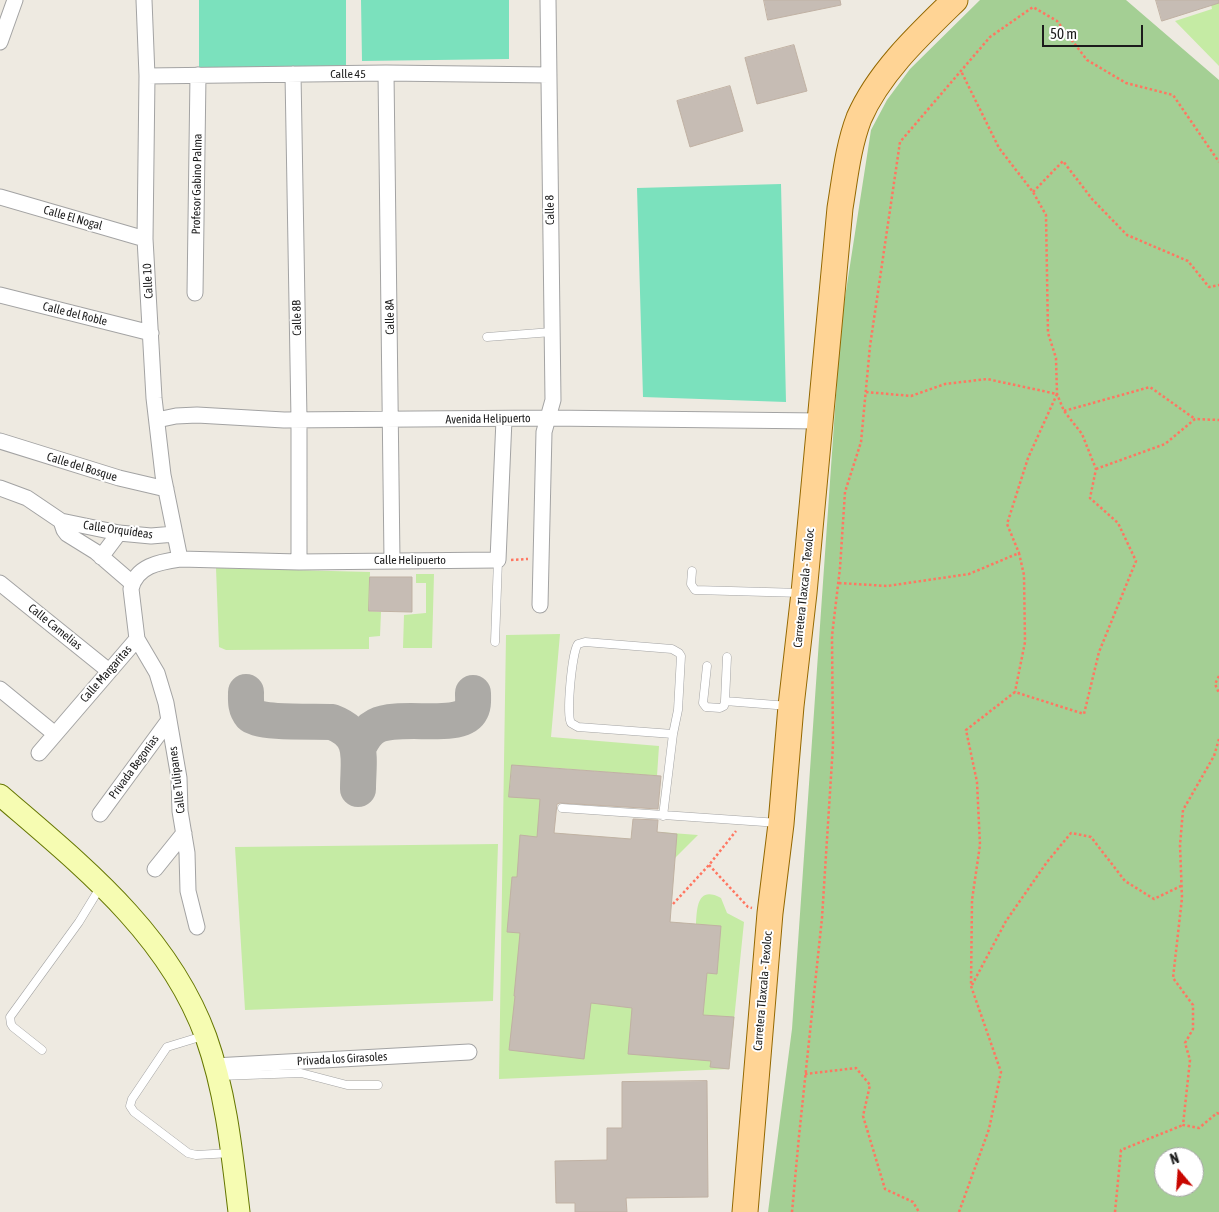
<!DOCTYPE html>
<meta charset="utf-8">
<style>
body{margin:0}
#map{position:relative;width:1219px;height:1212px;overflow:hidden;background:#eeeae1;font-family:"Asap Condensed",sans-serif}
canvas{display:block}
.north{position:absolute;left:1154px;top:1147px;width:50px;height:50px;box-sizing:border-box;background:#fff;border:1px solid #a4a4a4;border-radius:50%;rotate:342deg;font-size:14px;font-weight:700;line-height:20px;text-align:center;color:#1c1c1c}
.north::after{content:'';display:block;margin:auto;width:18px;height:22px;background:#c80600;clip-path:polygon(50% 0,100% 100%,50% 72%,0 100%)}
.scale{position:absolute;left:1042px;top:25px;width:101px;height:22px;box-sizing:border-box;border:2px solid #1c1c1c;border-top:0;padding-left:6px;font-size:15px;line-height:18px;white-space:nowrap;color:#1c1c1c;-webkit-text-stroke:4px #fff;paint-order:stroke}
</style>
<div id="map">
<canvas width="1219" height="1212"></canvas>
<div class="north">N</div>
<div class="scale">50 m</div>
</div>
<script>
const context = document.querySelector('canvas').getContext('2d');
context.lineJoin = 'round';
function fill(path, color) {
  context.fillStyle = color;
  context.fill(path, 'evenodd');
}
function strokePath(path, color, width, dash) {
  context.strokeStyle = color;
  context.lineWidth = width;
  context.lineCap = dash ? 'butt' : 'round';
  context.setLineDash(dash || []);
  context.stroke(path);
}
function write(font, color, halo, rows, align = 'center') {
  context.font = font + ' "Asap Condensed",sans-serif';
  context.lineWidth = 4;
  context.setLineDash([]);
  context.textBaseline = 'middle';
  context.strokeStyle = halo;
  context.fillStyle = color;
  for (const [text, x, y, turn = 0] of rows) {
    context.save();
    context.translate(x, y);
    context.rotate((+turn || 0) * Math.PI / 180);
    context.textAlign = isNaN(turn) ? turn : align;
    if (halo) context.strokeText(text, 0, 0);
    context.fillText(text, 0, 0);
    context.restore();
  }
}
const grass = new Path2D(`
 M1210,0h9v66l-44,-45 37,-12z
 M216,568l154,4 -1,39 12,1 -1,24 -11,1v12l-143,1 -7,-3z
 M416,574h18l-2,74h-29l1,-33 22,-2v-30h-10z
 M560,634l-9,103 108,9 -2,30 -112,-9c-4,26 -8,45 9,66l77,6 1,-9 66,5 -23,23 -5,64 26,2c1,-18 2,-38 25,-26l6,15 17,9 -15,147 -230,10 7,-444z
 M498,844l-5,157 -248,9 -10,-163z`);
const forest = new Path2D(`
 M980,0h146l93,80v1132h-451l24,-183 49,-706 30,-193 16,-30 23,-31zM1164,1157h30v30h-30z`);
const pitch = new Path2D(`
 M199,0h147v67l-147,2z
 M361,0h148v59l-147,2z
 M781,184l5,218 -143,-5 -6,-209z`);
const taxiway = new Path2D(`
 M246,692c0,8 -1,16 5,23 9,9 66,6 81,7 34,13 26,37 26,67
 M359,746c4,-8 9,-16 17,-20 23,-12 82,4 94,-14 4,-6 3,-13 3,-19`);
const building = new Path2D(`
 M764,0h76l1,5 -73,15z
 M1156,0h63v3l-57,18z
 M794,45l13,46 -50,13 -12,-46z
 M730,86l13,45 -53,16 -13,-46z
 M370,577h42v35l-43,-1z
 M512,765l149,11 -3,33 -98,-6 -3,1 -3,29 77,6 2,-20 25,1 -1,12 20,2 -7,88 51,4 -4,48 -10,-1 -4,42 31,2 -5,52 -19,-2 1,-6 -83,-7 4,-46 -41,-5 -7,56 -75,-9 6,-54h-1l6,-63 -13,-1 5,-55h5l3,-42 17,2 3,-38 -31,-2z
 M707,1081l1,116 -82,1 1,14h-52v-9h-19l-1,-42 52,-1v-32h15v-46z`);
const path = new Path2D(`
 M1033,192l30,-31 29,38 35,36 61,26 21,26 10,-2
 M866,392l45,4 34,-12 42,-5 70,15 -29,64 -21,66 12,29
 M1064,411l86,-24 45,32
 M1096,469l69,-25 30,-25 24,1
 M511,560l17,-1
 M839,583l48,3 82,-12 50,-21 5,22 1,67 -10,50
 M1219,676l-4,8 4,9
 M1219,739l-5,17 -31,54 -3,35 2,53 -9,80 20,27v24l-8,14 5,17 -7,65 16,3 18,-15 2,1
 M709,865l39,42 4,1
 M673,904l36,-39 27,-34
 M972,985l34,-64 41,-59 24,-29 20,4 34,44 29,18 27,-13
 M805,1074l51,-6 14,17 -7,31 22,73 28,13 6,10
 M792,1212l7,-76 23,-218 11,-173 -1,-109 8,-68 5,-76 16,-50 9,-96 30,-204 90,-105 43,-30 24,14 30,39 39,23 47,12 46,67
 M959,1212l30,-83 12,-57 -30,-86 1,-86 8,-55 -3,-63 -11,-52 49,-38 69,22 15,-62 37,-91 -18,-38 -28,-25 6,-29 -14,-35 -18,-23 -7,-17 -1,-36 -8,-25 -2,-118 -13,-23 -34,-44 -38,-77
 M1115,1212l6,-62 62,-25`);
const service = new Path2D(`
 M487,337l65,-5
 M692,571l-1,13 4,6 107,3
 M495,642l3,-82
 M707,666l-4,37 3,4 14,1 4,-2 1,-5 2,-44
 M725,701l64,5
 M562,808l217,15
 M663,816l10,-82 5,-24 3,-54 -2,-3 -7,-4 -87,-7 -7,2c-6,7 -12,71 -7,79l7,4 95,7
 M203,1036l-36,11 -35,52 -2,7 4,6 54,41 8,2 35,-2
 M42,1050l-29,-23 -2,-3 -1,-7 69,-95 22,-36
 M219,1076l82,-3 46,12h31`);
const minor = new Path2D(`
 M144,0l3,76 -2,163 9,159 9,77 17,84
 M0,42l15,-42
 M386,73l6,487
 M293,74l6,345v143
 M147,76l239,-3 163,2
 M0,197l145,42
 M195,293l3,-218
 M0,295l151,38
 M157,420l19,-4 21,-1 87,5 263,-2 273,3
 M0,441l119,37 47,11
 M0,488l27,10 34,23 58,12 32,3 24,-2
 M61,521l3,9 3,4 29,18 36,31
 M101,557l18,-24
 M0,583l109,88
 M540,605l4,-173 9,-32 -5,-400
 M137,639l20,34 9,30 13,75 1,33 7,42 1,38 9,36
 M0,689l55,45
 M39,753l98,-114 -6,-50c5,-23 28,-27 49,-30l119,3 199,-2 6,-141
 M100,814l69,-94
 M155,869l29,-36
 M214,1066l255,-14`);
const secondary = new Path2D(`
 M0,795c81,70 168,138 206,242 20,56 26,116 33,175`);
const primary = new Path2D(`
 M745,1212l25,-299 11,-89 10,-118 13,-113 36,-385c5,-30 8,-61 19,-90 20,-46 61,-84 96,-118`);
const streetNames = [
 ["Calle 45",348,74],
 ["Profesor Gabino Palma",197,184,-89],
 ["Calle 8",550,210,-91],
 ["Calle El Nogal",73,218,16],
 ["Calle 10",148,281,-93],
 ["Calle del Roble",75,314,14],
 ["Calle 8A",390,317,-91],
 ["Calle 8B",297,318,-91],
 ["Avenida Helipuerto",488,419,-1],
 ["Calle del Bosque",82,467,17],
 ["Calle Orquídeas",118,530,8],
 ["Calle Helipuerto",410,560],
 ["Carretera Tlaxcala - Texoloc",804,588,-84],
 ["Calle Camelias",55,627,39],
 ["Calle Margaritas",106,674,-49],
 ["Privada Begonias",134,767,-54],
 ["Calle Tulipanes",177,780,-97],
 ["Carretera Tlaxcala - Texoloc",763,991,-85],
 ["Privada los Girasoles",342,1059,-3]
];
fill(grass, '#c5eba4');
fill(forest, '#a4cf94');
fill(pitch, '#7be1bd');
strokePath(taxiway, '#acaaa6', 36);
fill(building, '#c6bcb4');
strokePath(building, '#c0b1a3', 1);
strokePath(service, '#a3a3a3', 9);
strokePath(minor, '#a3a3a3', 17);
strokePath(secondary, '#657601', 23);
strokePath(primary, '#946800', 27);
strokePath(path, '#ff7661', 2.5, [2.5, 2.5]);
strokePath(service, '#fff', 8);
strokePath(minor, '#fff', 15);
strokePath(secondary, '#f6fcb2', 21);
strokePath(primary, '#ffd495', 25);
write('12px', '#1c1c1c', '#fff', streetNames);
</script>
